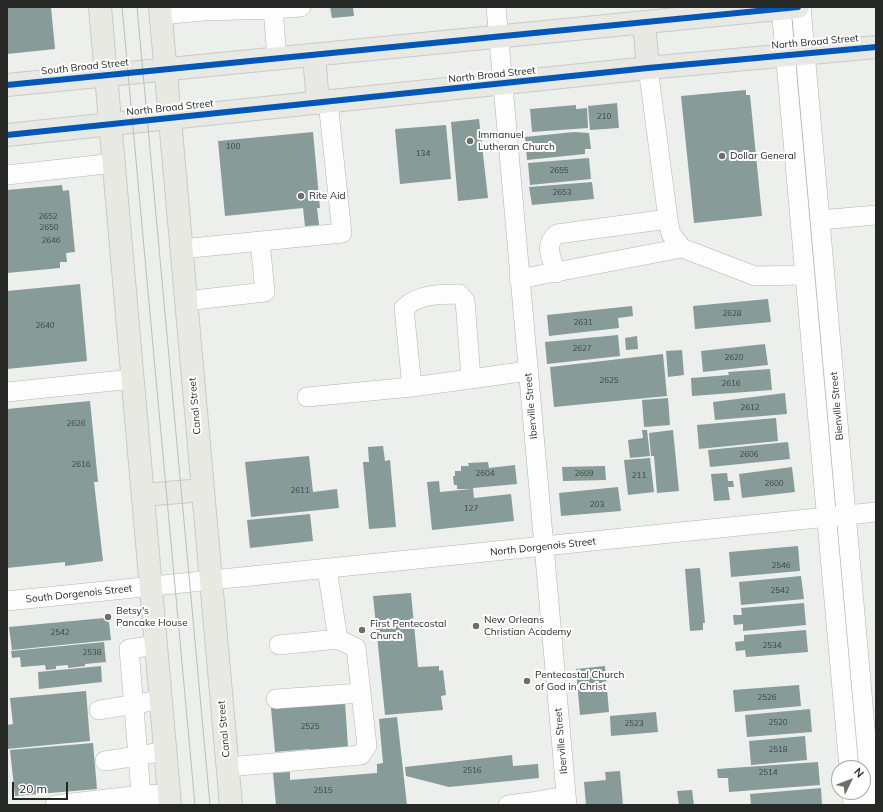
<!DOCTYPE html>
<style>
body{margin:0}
#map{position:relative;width:883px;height:812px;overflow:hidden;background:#ecefec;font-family:Mulish,sans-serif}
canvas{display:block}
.frame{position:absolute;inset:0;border:8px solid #262826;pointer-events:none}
.north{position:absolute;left:831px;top:760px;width:40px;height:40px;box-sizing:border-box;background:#fff;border:1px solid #a8a9a8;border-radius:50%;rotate:47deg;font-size:11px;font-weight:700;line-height:16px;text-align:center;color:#262826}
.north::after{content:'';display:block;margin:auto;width:14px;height:18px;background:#6b6e6b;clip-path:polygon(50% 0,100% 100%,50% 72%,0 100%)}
.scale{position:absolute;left:12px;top:782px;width:56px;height:18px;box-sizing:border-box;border:2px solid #262826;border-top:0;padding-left:5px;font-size:12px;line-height:14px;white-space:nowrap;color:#262826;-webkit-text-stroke:3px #fff;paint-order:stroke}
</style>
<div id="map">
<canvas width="883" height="812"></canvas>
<div class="frame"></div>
<div class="north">N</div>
<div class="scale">20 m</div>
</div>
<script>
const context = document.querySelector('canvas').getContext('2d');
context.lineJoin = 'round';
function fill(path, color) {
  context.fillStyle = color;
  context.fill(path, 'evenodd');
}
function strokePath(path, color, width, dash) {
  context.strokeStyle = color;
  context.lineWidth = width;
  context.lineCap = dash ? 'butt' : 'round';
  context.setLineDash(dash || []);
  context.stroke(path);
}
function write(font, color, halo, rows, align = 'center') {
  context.font = font + ' Mulish,sans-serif';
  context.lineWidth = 4;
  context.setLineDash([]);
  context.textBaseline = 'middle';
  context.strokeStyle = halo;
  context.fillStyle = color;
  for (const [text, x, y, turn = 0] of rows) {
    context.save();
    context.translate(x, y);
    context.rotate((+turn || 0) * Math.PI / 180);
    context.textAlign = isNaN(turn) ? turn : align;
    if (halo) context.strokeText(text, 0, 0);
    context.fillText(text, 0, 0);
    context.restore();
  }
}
const building = new Path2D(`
 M7,7h44l4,42 -48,5z
 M330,7h23l1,9 -22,2z
 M746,90v5h4l12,121 -68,7 -13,-127z
 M617,103l2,25 -29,2 -2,-24z
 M576,105v4l11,-1 1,20 -56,4 -2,-23z
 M479,119l9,79 -30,3 -7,-79z
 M446,125l5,54 -51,5 -5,-55z
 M313,132l7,76h-3l2,17 -14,1 -2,-18 -78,8 -7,-75z
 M574,132l15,1 2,16h-6v5l-58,6 -2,-23z
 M589,158l2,21 -61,6 -2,-22z
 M592,182l2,17 -62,6 -3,-18z
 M62,185l1,6 6,-1 6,62 -9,1 1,9h-7v6l-53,5v-83z
 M80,284l7,77 -80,8v-78z
 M768,299l3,23 -76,7 -2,-23z
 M632,306l1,10 -15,2 1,10 -70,8 -2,-21z
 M618,335l2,21 -73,8 -2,-22z
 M637,336l1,13 -12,1 -1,-12z
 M765,344l3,21 -65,7 -2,-21z
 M682,350l2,25 -16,2 -2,-26z
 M663,354l4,42 -113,11 -4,-40z
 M770,369l2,21 -80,6 -1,-18 38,-3 -1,-3z
 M785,393l2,21 -72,6 -2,-18z
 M668,398l2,27 -26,2 -2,-27z
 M90,401l8,81h-4l9,79 -38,5v-4l-58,6v-159z
 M776,418l2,23 -79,8 -2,-24z
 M642,430h5l3,26 -20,2 -2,-18 15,-2z
 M673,430l6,61 -22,2 -3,-37h-3l-2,-23z
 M788,442l2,17 -80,8 -2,-17z
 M383,446l2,15 5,-1 6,67 -27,2 -6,-67h6l-1,-15z
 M309,456l4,36 24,-3 2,19 -88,9 -6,-55z
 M650,458l4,34 -26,3 -4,-35z
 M488,462l1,6 26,-3 2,19 -44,4 1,10 37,-4 3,27 -82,9 -5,-48 12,-1 1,11 31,-3h-14v-4h-3l-1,-9h2v-5h6v-5h8l-1,-3z
 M605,466l1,14 -43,1 -1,-14z
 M792,467l3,25 -53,6 -3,-24z
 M727,473l1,8h5l1,6h-6l2,13 -16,1 -3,-27z
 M618,487l3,24 -60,5 -2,-23z
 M310,514l3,27 -63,7 -3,-28z
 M798,546l2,25 -69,6 -2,-25z
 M700,568l5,55h-2v7l-13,1 -5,-62z
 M801,576l3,23 -63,6 -2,-23z
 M411,593l7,74 21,-1v5l4,-1 3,25 -5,1 2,14 -58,5 -12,-119z
 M804,603l2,22 -63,6v-7l-9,1 -1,-10h9l-1,-7z
 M104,618l5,4 2,18 -99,10 -3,-23z
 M806,630l2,22 -62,5 -1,-7 -9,1 -1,-9 9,-1v-6z
 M104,642l2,20 -21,2v2l-17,2v-3l-12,1v3l-10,1 -1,-5 -24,2 -1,-10 -8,1 -1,-7z
 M101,666l1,16 -63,7 -1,-17z
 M605,666l4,46 -29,3 -4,-46z
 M799,685l2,21 -66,6 -2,-22z
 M86,691l4,50 -83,8v-24l6,-1 -3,-26z
 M345,702l3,45 -38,10v-8l-35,3 -4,-44z
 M810,709l2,23 -65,5 -2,-22z
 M656,712l2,20 -47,4 -1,-20z
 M397,717l10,88h-131l-3,-32 17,-1v8l87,-7v-9l6,-1 -4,-44z
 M805,736l2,24 -56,5 -2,-24z
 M93,743l4,46 -82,7 -5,-46z
 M512,755l1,11 25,-2 1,14 -90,9 -43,-11 -1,-9z
 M818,762l2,23 -91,7 -1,-14h-10l-1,-9z
 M620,771l3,34h-37l-2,-23 22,-2 -1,-8z
 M821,788l1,17h-71l-1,-11z
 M692,790l2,15h-15l-2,-14z`);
const minor = new Path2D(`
 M273,7v2l28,-2
 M496,7l71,798
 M781,7l68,761
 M801,7l71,798
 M160,15l43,-4 70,-2 4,49
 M648,68l20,151 3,15 11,14 73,28 50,-1
 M7,175l108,-12
 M820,220l56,-5
 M181,249l161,-16 -14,-131
 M556,273c-4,-15 -13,-28 1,-39l111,-15
 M519,279l163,-31
 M185,301l80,-9 -5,-51
 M412,387l-8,-79c15,-14 35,-14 55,-14l6,7 6,77
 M7,392l126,-13
 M307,397l105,-10 116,-16
 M7,601l869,-89
 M338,639l18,9 11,98 -6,9
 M156,645l-27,4 9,107 27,-5
 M279,645l59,-6 -11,-70
 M276,699l85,-6
 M99,710l61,-10
 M105,761l33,-5 3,39 28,-1
 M228,767l133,-12
 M852,792l1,13
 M55,805l86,-10
 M508,805l23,-3
 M532,805l-1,-3 35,-6`);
const major = new Path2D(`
 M100,7l70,798
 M160,7l71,798
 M644,22l4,46
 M314,55l4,48
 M7,85l791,-78
 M7,135l641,-67 228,-21
 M143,495l60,-5`);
const tram = new Path2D(`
 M122,7l73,798
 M137,7l73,798`);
const cycleway = new Path2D(`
 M7,85l791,-78
 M7,135l641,-67 228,-21`);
const markers = [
 [470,141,4,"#6b6e6b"],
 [722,156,4,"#6b6e6b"],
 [301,196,4,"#6b6e6b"],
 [108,617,4,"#6b6e6b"],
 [476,626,4,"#6b6e6b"],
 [362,630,4,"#6b6e6b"],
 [527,681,4,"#6b6e6b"]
];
const numberNames = [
 ["210",604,117],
 ["100",233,147],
 ["134",423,154],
 ["2655",559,171],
 ["2653",562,193],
 ["2652",48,217],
 ["2650",49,228],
 ["2646",51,241],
 ["2628",732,314],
 ["2631",583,323],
 ["2640",45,326],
 ["2627",582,349],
 ["2620",734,358],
 ["2625",609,381],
 ["2616",731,384],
 ["2612",750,408],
 ["2626",76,424],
 ["2606",749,455],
 ["2616",81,465],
 ["2604",485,474],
 ["2609",584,474],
 ["211",639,476],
 ["2600",774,484],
 ["2611",300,491],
 ["203",597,505],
 ["127",471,509],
 ["2546",781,566],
 ["2542",780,591],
 ["2542",60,633],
 ["2534",772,646],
 ["2538",92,653],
 ["2526",767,698],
 ["2520",778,723],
 ["2523",634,724],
 ["2525",310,727],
 ["2518",778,750],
 ["2516",472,771],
 ["2514",768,773],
 ["2515",323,791]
];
const streetNames = [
 ["North Broad Street",815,42,-5],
 ["South Broad Street",85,67,-6],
 ["North Broad Street",492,75,-6],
 ["North Broad Street",170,108,-6],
 ["Canal Street",195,406,-95],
 ["Iberville Street",531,406,-95],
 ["Bienville Street",837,406,-95],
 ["North Dorgenois Street",543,547,-6],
 ["South Dorgenois Street",79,594,-6],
 ["Canal Street",224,729,-95],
 ["Iberville Street",561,741,-95]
];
const poiNames = [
 ["Immanuel",478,135],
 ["Lutheran Church",478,147],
 ["Dollar General",730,156],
 ["Rite Aid",309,196],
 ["Betsy's",116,611],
 ["Pancake House",116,623],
 ["New Orleans",484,620],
 ["Christian Academy",484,632],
 ["First Pentecostal",370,624],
 ["Church",370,636],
 ["Pentecostal Church",535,675],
 ["of God in Christ",535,687]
];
fill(building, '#879c98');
strokePath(minor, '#b2b4b2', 20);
strokePath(major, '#c8cac8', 24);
strokePath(minor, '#fcfdfc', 19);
strokePath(major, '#e9e9e4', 22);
strokePath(tram, '#bdbebd', 1);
strokePath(cycleway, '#0057b8', 6);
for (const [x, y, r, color] of markers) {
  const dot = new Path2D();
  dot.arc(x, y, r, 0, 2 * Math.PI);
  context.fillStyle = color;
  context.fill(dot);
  strokePath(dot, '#fff', 1.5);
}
write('8px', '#3e4542', null, numberNames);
write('10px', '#262826', '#fff', streetNames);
write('10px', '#262826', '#fff', poiNames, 'left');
</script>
